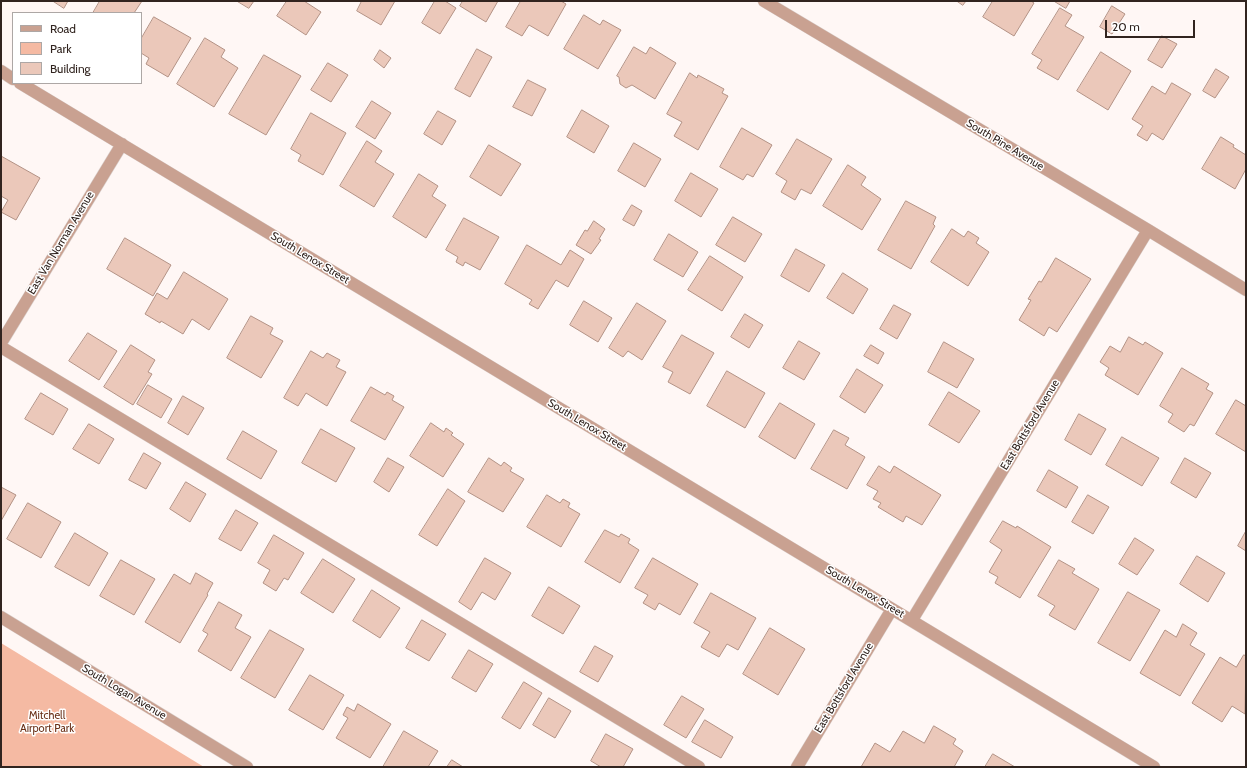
<!DOCTYPE html>
<style>
body{margin:0}
#map{position:relative;width:1247px;height:768px;overflow:hidden;background:#fff7f5;font-family:Cabin,sans-serif}
canvas{display:block}
.frame{position:absolute;inset:0;border:2px solid #31241f;pointer-events:none}
.legend{position:absolute;left:12px;top:12px;width:130px;height:72px;box-sizing:border-box;background:#fff;border:1px solid #ada7a5;margin:0;padding:5px 7px;list-style:none;font-size:12px;color:#31241f}
.legend li{display:flex;align-items:center;gap:8px;height:20px}
.legend b{width:20px;border:1px solid #ada7a5}
.scale{position:absolute;left:1105px;top:20px;width:90px;height:18px;box-sizing:border-box;border:2px solid #31241f;border-top:0;padding-left:5px;font-size:12px;line-height:14px;white-space:nowrap;color:#31241f;-webkit-text-stroke:3px #fff;paint-order:stroke}
</style>
<div id="map">
<canvas width="1247" height="768"></canvas>
<div class="frame"></div>
<ul class="legend">
<li><b style="height:5px;background:#c9a191"></b>Road</li>
<li><b style="height:11px;background:#f5baa3"></b>Park</li>
<li><b style="height:11px;background:#ebc8ba"></b>Building</li>
</ul>
<div class="scale">20 m</div>
</div>
<script>
const context = document.querySelector('canvas').getContext('2d');
context.lineJoin = 'round';
function fill(path, color) {
  context.fillStyle = color;
  context.fill(path, 'evenodd');
}
function strokePath(path, color, width, dash) {
  context.strokeStyle = color;
  context.lineWidth = width;
  context.lineCap = dash ? 'butt' : 'round';
  context.setLineDash(dash || []);
  context.stroke(path);
}
function write(font, color, halo, rows, align = 'center') {
  context.font = font + ' Cabin,sans-serif';
  context.lineWidth = 3;
  context.setLineDash([]);
  context.textBaseline = 'middle';
  context.strokeStyle = halo;
  context.fillStyle = color;
  for (const [text, x, y, turn = 0] of rows) {
    context.save();
    context.translate(x, y);
    context.rotate((+turn || 0) * Math.PI / 180);
    context.textAlign = isNaN(turn) ? turn : align;
    if (halo) context.strokeText(text, 0, 0);
    context.fillText(text, 0, 0);
    context.restore();
  }
}
const green = new Path2D(`
 M1,643l203,124h-203z`);
const building = new Path2D(`
 M53,1h15l-4,7z
 M100,1h42l-8,12h-41z
 M237,1h17l-5,7z
 M287,1h17l17,11 -15,23 -29,-19z
 M362,1h33l-14,24 -24,-14z
 M435,1h10l11,7 -16,26 -18,-11z
 M463,1h35l-12,21 -26,-16z
 M521,1h40l5,3 -18,32 -19,-11 -7,11 -16,-9z
 M957,1h9l-3,4z
 M993,1h38l3,2 -20,33 -31,-19z
 M1054,1h16l-4,7z
 M1112,6l13,8 -13,20 -12,-7z
 M1060,8l12,7 -7,11 19,11 -26,43 -21,-12 5,-8 -10,-6z
 M584,15l16,10 3,-5 18,10 -23,39 -34,-20z
 M154,17l37,21 -23,39 -22,-13 3,-6 -8,-5v-14z
 M1162,36l15,8 -15,24 -14,-8z
 M205,38l20,12 -4,7 17,11 -24,39 -37,-23z
 M634,47l12,7 4,-7 26,16 -21,36 -23,-14 -6,3 -6,-4 -1,-7 -2,-1z
 M477,49l15,8 -22,40 -15,-8z
 M380,50l11,8 -7,10 -10,-8z
 M1101,52l30,19 -23,39 -31,-19z
 M264,55l37,21 -35,59 -37,-21z
 M328,63l20,12 -17,27 -20,-12z
 M1216,69l13,8 -14,21 -12,-7z
 M690,73l7,5 1,-3 26,14 -2,4 6,3 -30,54 -24,-14 8,-14 -15,-8z
 M528,80l18,9 -14,27 -19,-9z
 M1172,83l19,11 -28,46 -11,-7 -5,8 -10,-6 6,-9 -11,-7 20,-33 13,8z
 M372,101l19,12 -16,26 -19,-12z
 M582,110l27,16 -15,27 -27,-16z
 M438,111l18,10 -14,24 -18,-11z
 M311,113l35,20 -23,42 -25,-14 3,-6 -10,-6z
 M742,128l30,17 -19,32 -6,-3 -4,6 -23,-13z
 M1221,137l13,8 -1,2 13,8v14l-11,20 -33,-20z
 M797,139l35,20 -21,35 -10,-5 -6,11 -14,-8 6,-11 -11,-7z
 M367,141l15,10 -7,11 19,12 -20,33 -34,-21z
 M634,143l27,16 -16,28 -27,-16z
 M489,145l32,19 -20,32 -31,-19z
 M1,156l39,22 -24,42 -15,-8 7,-12 -7,-4z
 M848,165l18,12 -5,8 20,14 -19,31 -39,-24z
 M691,173l27,16 -17,28 -26,-16z
 M419,174l19,12 -6,10 14,9 -20,33 -33,-21z
 M906,201l30,16 -3,7 2,2 -24,43 -33,-19z
 M632,205l10,6 -8,15 -11,-6z
 M733,217l29,17 -17,28 -29,-17z
 M464,218l35,19 -19,33 -15,-8 -2,4 -7,-4 2,-5 -12,-7z
 M594,221l11,8 -6,10 2,1 -10,14 -15,-9 9,-15 2,1z
 M952,229l12,8 4,-6 11,7 -3,5 13,9 -21,34 -37,-24z
 M669,234l29,18 -15,25 -29,-17z
 M125,238l46,27 -18,31 -46,-27z
 M527,245l34,20 9,-15 14,9 -16,28 -12,-7 -18,29 -9,-5 3,-4 -27,-16z
 M796,249l29,16 -16,27 -28,-16z
 M710,256l33,21 -21,34 -34,-21z
 M1056,258l35,21 -34,53 -8,-5 -5,9 -25,-16 12,-20 -3,-1 11,-18 2,1z
 M184,272l44,27 -19,31 -17,-11 -9,15 -22,-13 -1,2 -15,-9 12,-21 10,6z
 M843,273l25,16 -15,25 -26,-16z
 M584,301l28,17 -14,24 -28,-17z
 M637,303l29,18 -24,39 -14,-9 -5,6 -14,-9z
 M894,305l17,9 -14,25 -17,-10z
 M745,314l18,11 -14,23 -18,-11z
 M251,316l22,12 -3,6 13,7 -22,37 -34,-20z
 M88,333l29,18 -18,29 -30,-19z
 M682,335l32,18 -24,41 -22,-12 5,-10 -10,-5z
 M1129,337l14,8 2,-3 18,11 -25,42 -33,-20 4,-7 -9,-6 10,-16 10,6z
 M799,341l21,12 -16,27 -21,-12z
 M944,342l30,17 -17,29 -29,-16z
 M131,345l24,15 -7,12 4,2 -19,31 -29,-18z
 M871,345l13,8 -6,11 -14,-8z
 M311,351l12,7 4,-5 13,7 -4,7 10,5 -19,34 -21,-13 -8,13 -14,-8z
 M1182,368l27,16 -3,5 7,4 -19,33 -4,-2 -6,8 -16,-10 5,-8 -13,-8z
 M857,369l26,16 -18,28 -25,-16z
 M727,371l38,22 -20,35 -38,-22z
 M148,385l24,14 -11,19 -24,-14z
 M371,387l14,8 2,-3 7,4 -2,4 12,7 -19,33 -34,-19z
 M949,392l31,19 -21,32 -30,-18z
 M41,393l27,16 -15,26 -28,-16z
 M183,396l21,12 -16,27 -20,-12z
 M1236,400l10,6v46l-30,-18z
 M780,403l35,21 -20,35 -36,-22z
 M1079,414l27,15 -15,26 -26,-15z
 M431,423l13,9 2,-4 7,5 -2,2 13,9 -21,33 -33,-21z
 M89,424l25,15 -15,25 -26,-15z
 M321,429l34,19 -19,34 -34,-19z
 M834,430l15,8 -4,7 20,12 -18,32 -36,-20z
 M243,431l34,20 -16,28 -34,-20z
 M1122,437l37,21 -17,28 -36,-21z
 M144,453l17,10 -15,26 -17,-9z
 M388,458l16,9 -15,25 -15,-10z
 M489,458l12,8 3,-4 8,6 -2,3 14,8 -21,33 -35,-20z
 M1185,458l26,15 -15,25 -25,-15z
 M879,466l11,7 4,-7 47,29 -19,30 -16,-9 -3,6 -25,-15 3,-4 -8,-4 5,-8 -11,-6z
 M1049,470l29,17 -12,21 -29,-17z
 M186,482l20,12 -16,28 -20,-13z
 M1,487l15,8 -15,26z
 M448,489l17,12 -28,45 -18,-11z
 M547,495l13,8 3,-4 7,4 -2,4 12,7 -19,33 -34,-20z
 M1088,495l21,12 -16,27 -21,-12z
 M28,503l33,19 -20,36 -34,-19z
 M236,510l22,13 -17,28 -22,-12z
 M1003,521l13,7 1,-2 34,21 -31,51 -25,-15 3,-6 -9,-5 13,-22 -12,-8z
 M605,530l14,7 2,-3 9,5 -2,4 11,7 -19,33 -35,-21z
 M1246,531v20l-8,-5z
 M75,533l33,20 -19,33 -34,-19z
 M274,535l30,18 -16,27 -4,-2 -8,13 -13,-8 7,-13 -12,-7z
 M1135,538l19,12 -17,25 -18,-11z
 M1197,556l28,17 -17,29 -28,-18z
 M485,558l26,15 -16,27 -13,-8 -11,18 -12,-8z
 M653,558l45,26 -18,31 -21,-12 -4,7 -12,-7 5,-8 -13,-7z
 M323,559l32,20 -22,34 -32,-20z
 M121,560l34,19 -21,36 -34,-19z
 M1059,560l16,9 -3,4 27,16 -24,41 -26,-15 6,-9 -17,-10z
 M196,573l17,10 -6,11 1,1 -28,48 -35,-21 29,-48 16,10z
 M549,587l31,19 -17,28 -31,-18z
 M372,590l28,18 -20,30 -27,-17z
 M1128,592l32,18 -30,51 -32,-18z
 M711,593l45,25 -18,32 -11,-6 -8,13 -18,-10 9,-15 -16,-9z
 M219,602l23,13 -7,13 16,9 -20,34 -33,-20 10,-17 -5,-3z
 M422,620l24,14 -17,27 -23,-13z
 M1183,624l14,9 -7,12 15,9 -25,42 -40,-23 25,-43 11,7z
 M770,628l35,21 -27,46 -35,-21z
 M270,630l34,19 -29,49 -34,-20z
 M595,646l18,10 -15,26 -18,-10z
 M469,650l24,14 -17,28 -24,-14z
 M1244,655l2,1 -1,58 -13,-8 -10,16 -30,-19 28,-46 16,10z
 M310,675l34,20 -21,35 -34,-20z
 M524,682l18,11 -22,36 -18,-11z
 M682,696l22,13 -18,29 -22,-13z
 M549,698l22,13 -16,27 -22,-13z
 M358,704l33,20 -21,34 -34,-20 12,-20 -5,-3 4,-8 7,4z
 M705,720l28,17 -12,21 -29,-16z
 M934,726l22,13 -3,5 10,7 -9,16h-93l14,-24 15,9 13,-21 21,12z
 M404,731l34,20 -10,16h-45z
 M606,734l27,15 -10,18h-22l-10,-6z
 M993,754l22,13h-30z
 M452,760l11,7h-16z`);
const minor = new Path2D(`
 M764,1l384,229 98,60
 M1,71l12,8
 M20,83l1134,684
 M1,343l121,-199
 M1,347l698,420
 M1,617l246,150
 M912,620l236,-390
 M797,767l95,-158`);
const streetNames = [
 ["South Pine Avenue",1005,145,31],
 ["East Van Norman Avenue",61,243,-59],
 ["South Lenox Street",310,258,31],
 ["South Lenox Street",587,425,31],
 ["East Bottsford Avenue",1030,425,-59],
 ["South Lenox Street",865,592,31],
 ["East Bottsford Avenue",844,688,-59],
 ["South Logan Avenue",124,692,31]
];
const parkNames = [
 ["Mitchell",47,716],
 ["Airport Park",47,729]
];
fill(green, '#f5baa3');
fill(building, '#ebc8ba');
strokePath(building, '#b39285', 1);
strokePath(minor, '#dad1ce', 13);
strokePath(minor, '#c9a191', 12);
write('11px', '#31241f', '#fff', streetNames);
write('11px', '#693018', '#fff', parkNames);
</script>
